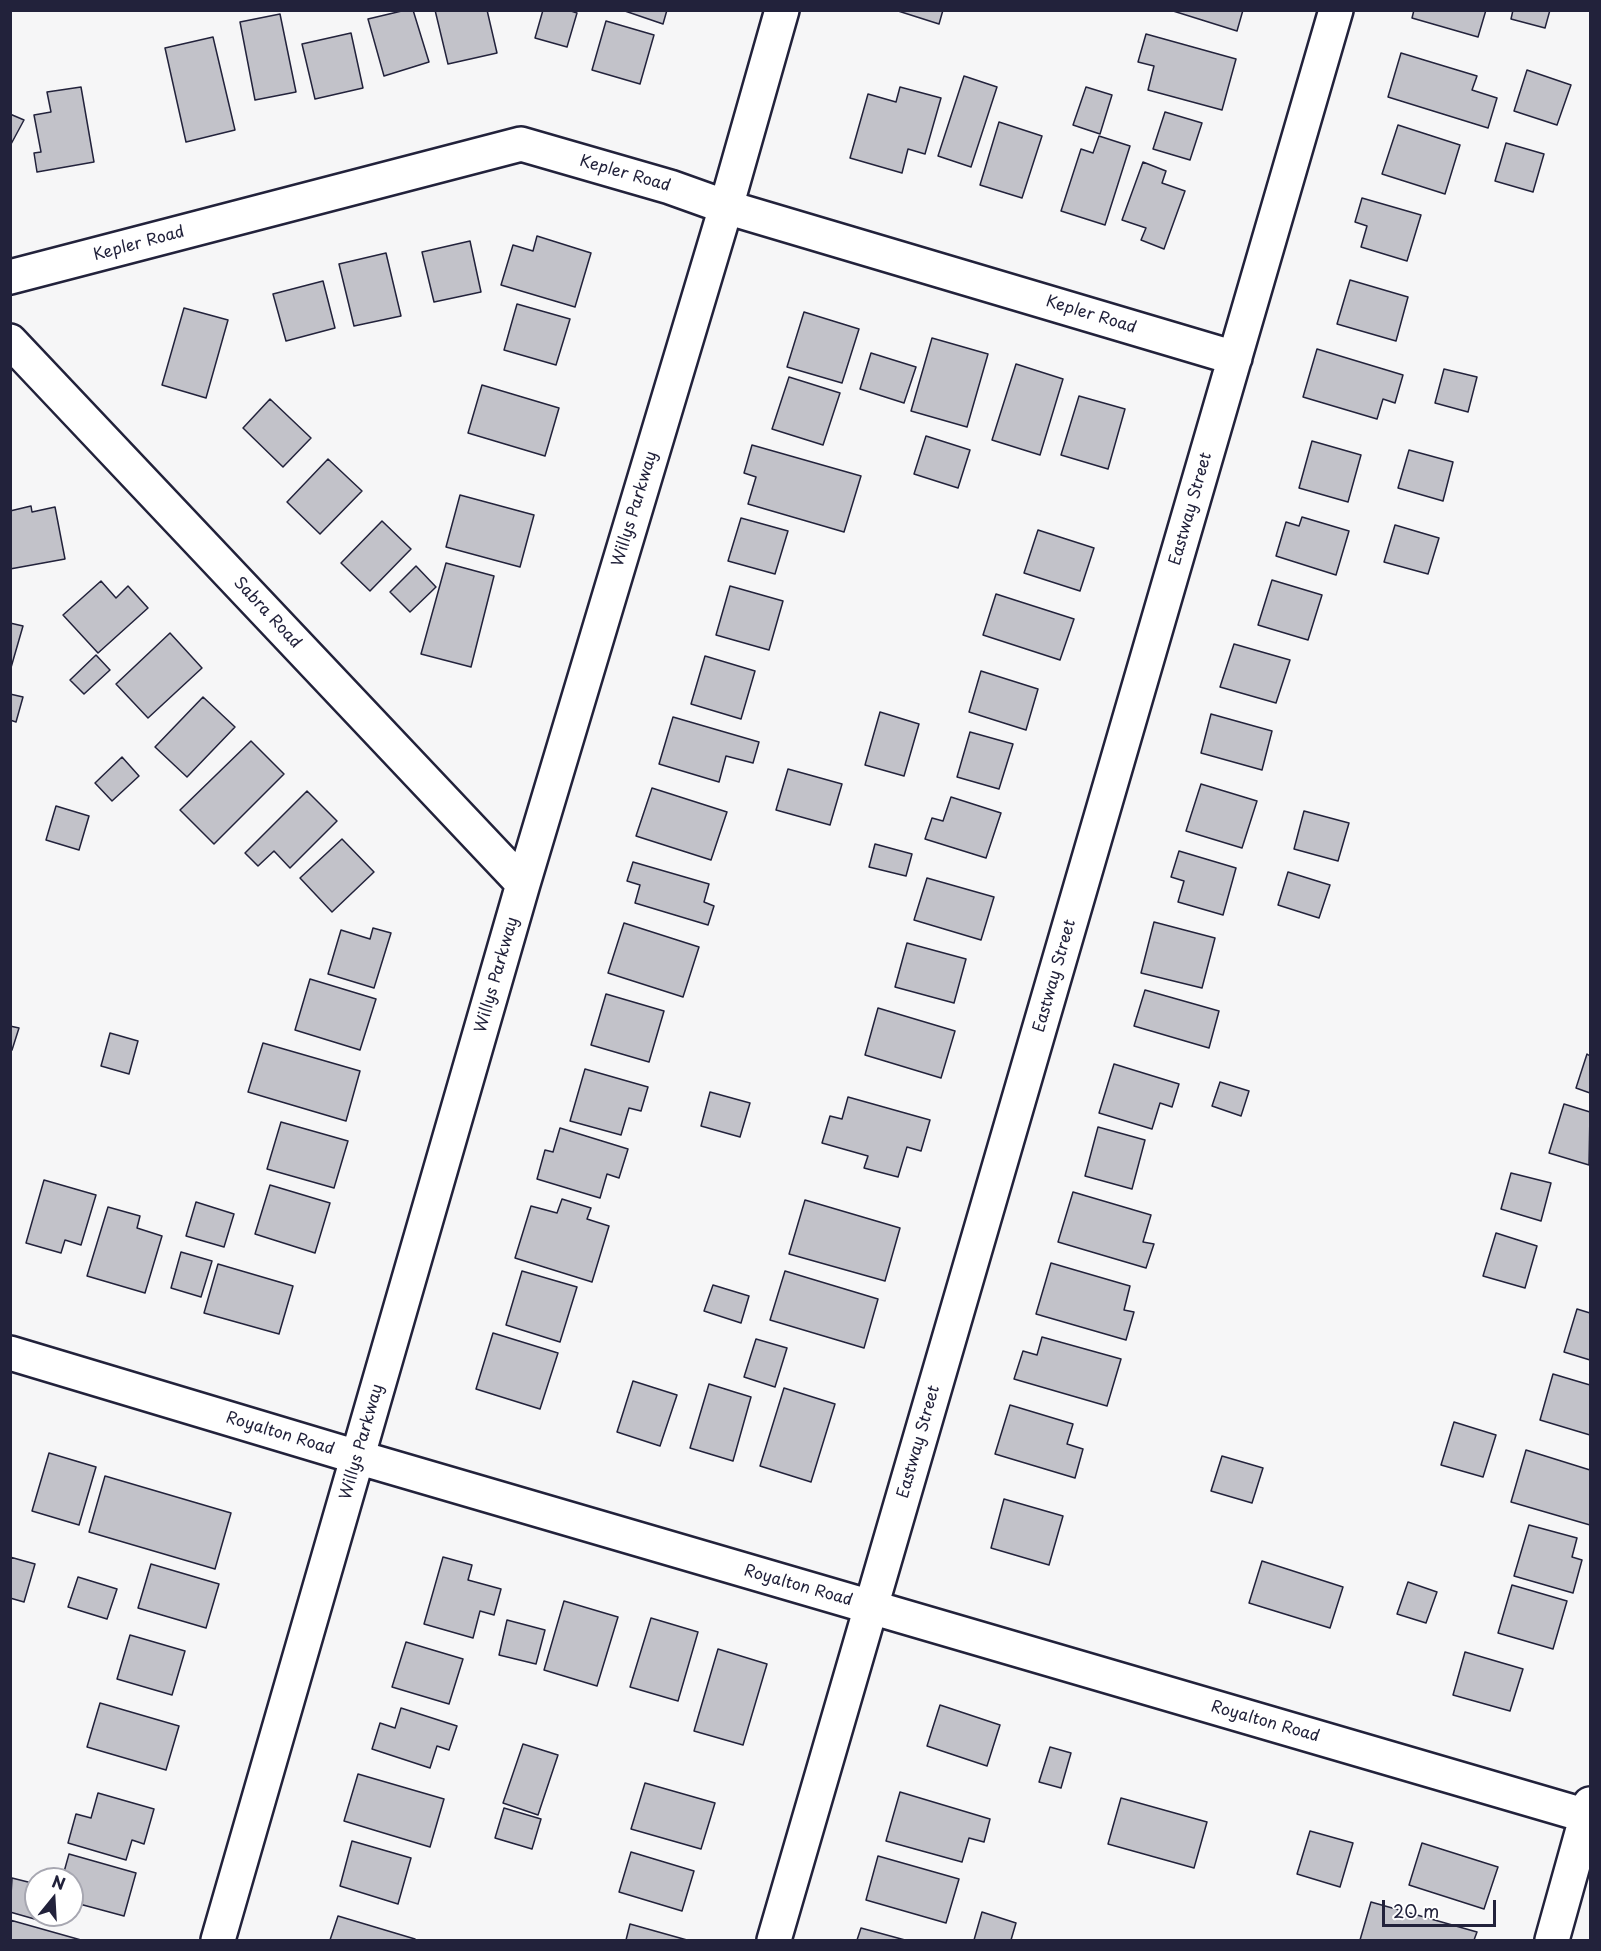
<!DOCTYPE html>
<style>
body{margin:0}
#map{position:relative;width:1601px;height:1951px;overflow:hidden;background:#f6f6f7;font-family:"Playpen Sans",sans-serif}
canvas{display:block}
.frame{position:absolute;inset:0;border:12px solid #22223b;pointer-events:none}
.north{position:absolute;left:24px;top:1867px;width:60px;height:60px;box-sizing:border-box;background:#fff;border:2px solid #a7a7b1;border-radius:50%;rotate:18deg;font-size:16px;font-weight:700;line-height:24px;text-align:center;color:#22223b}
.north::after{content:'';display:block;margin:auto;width:21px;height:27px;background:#22223b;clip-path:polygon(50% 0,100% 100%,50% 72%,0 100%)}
.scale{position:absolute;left:1382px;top:1900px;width:114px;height:27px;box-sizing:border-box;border:3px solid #22223b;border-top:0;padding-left:8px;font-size:18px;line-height:21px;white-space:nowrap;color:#22223b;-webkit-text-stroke:4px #fff;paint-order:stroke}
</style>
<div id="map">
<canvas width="1601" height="1951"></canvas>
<div class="frame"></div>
<div class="north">N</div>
<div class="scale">20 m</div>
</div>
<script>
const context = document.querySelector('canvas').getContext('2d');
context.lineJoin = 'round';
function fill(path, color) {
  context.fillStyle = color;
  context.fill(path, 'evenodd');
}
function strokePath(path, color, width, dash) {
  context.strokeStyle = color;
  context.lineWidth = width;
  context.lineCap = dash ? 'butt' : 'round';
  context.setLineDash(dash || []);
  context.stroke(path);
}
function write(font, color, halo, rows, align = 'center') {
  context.font = font + ' "Playpen Sans",sans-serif';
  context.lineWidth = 4.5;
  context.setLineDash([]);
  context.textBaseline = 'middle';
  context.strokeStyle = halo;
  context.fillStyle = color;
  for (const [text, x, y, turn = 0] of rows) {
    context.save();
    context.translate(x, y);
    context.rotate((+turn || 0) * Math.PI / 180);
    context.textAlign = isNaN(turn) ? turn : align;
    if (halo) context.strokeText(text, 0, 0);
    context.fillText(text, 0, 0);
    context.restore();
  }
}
const building = new Path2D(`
 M406,10h7l16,52 -45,14 -16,-57z
 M435,10h52l10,43 -49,11z
 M543,10h25l9,3 -10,34 -32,-9z
 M622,10h45l-4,14z
 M895,10h48l-4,14z
 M1170,10h73l-6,21z
 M1414,10h72l-8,27 -66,-19z
 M1513,10h37l-5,18 -34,-9z
 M280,14l16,78 -41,8 -15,-78z
 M606,21l48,14 -14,49 -48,-14z
 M351,33l12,55 -48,11 -13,-55z
 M1146,34l90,25 -14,51 -74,-20 6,-24 -16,-4z
 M213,37l22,93 -49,12 -21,-94z
 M1401,53l76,23 -5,14 25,8 -9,30 -100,-31z
 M1527,70l44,15 -14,40 -43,-14z
 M964,76l33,11 -26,80 -33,-11z
 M81,87l13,75 -57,10 -3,-19 7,-1 -7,-37 17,-3 -4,-20z
 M900,87l41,11 -16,56 -17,-5 -6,24 -52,-15 18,-64 28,8z
 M1086,87l26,8 -12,39 -27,-9z
 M1165,112l37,11 -12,37 -37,-11z
 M10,114l14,6 -14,26z
 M999,122l43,14 -20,62 -42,-13z
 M1398,125l62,20 -15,49 -63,-20z
 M1099,136l31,10 -25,79 -44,-14 20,-62 12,4z
 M1506,143l38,11 -11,38 -38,-11z
 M1143,162l23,9 -4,12 23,8 -21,58 -23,-9 5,-12 -24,-8z
 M1362,198l59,17 -14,46 -46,-14 6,-21 -12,-4z
 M537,236l54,17 -16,54 -74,-22 12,-40 20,6z
 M470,241l11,51 -47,10 -12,-50z
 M386,253l15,63 -47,10 -15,-62z
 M1350,280l58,17 -12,44 -59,-17z
 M323,281l12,47 -49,13 -13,-47z
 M517,304l53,15 -14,46 -52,-15z
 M184,308l44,12 -22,78 -44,-13z
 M804,312l55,17 -17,54 -55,-16z
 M932,338l56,16 -21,73 -56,-16z
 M1317,349l86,26 -8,28 -12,-4 -6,20 -74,-22z
 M871,353l45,14 -12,36 -44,-14z
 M1016,364l47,15 -23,76 -48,-15z
 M1444,369l33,8 -9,35 -33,-9z
 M789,377l51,16 -17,52 -51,-16z
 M482,385l77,23 -14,48 -77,-23z
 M1079,396l46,13 -17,60 -47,-14z
 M270,399l41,39 -28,29 -40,-39z
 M926,436l44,14 -12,38 -44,-14z
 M1312,441l49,14 -13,47 -49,-14z
 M752,445l109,31 -17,56 -96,-28 8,-27 -12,-4z
 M1409,450l44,12 -10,39 -45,-13z
 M328,459l34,32 -42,43 -33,-32z
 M460,495l74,20 -14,52 -74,-20z
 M31,506l1,6 23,-5 10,52 -55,10v-58z
 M1302,517l47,14 -13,44 -60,-19 10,-34 13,4z
 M741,518l47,13 -13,43 -47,-13z
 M382,521l29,28 -41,42 -29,-28z
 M1395,525l44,13 -11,36 -44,-12z
 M1038,530l56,18 -14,43 -56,-18z
 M446,563l48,13 -23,91 -50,-13z
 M416,566l20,21 -26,25 -20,-20z
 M1272,580l50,15 -14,45 -50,-15z
 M101,581l15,17 12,-12 20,22 -50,45 -35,-38z
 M730,586l53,15 -14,49 -53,-15z
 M996,594l78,25 -14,41 -77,-25z
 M10,623l13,3 -13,45z
 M170,633l32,35 -54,50 -32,-34z
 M1234,644l56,16 -14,43 -56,-16z
 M96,655l14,15 -26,24 -14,-14z
 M705,656l50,15 -14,48 -50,-15z
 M981,671l57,18 -12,41 -57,-18z
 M10,694l13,3 -7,25 -6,-2z
 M203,697l32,30 -48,50 -32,-30z
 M880,712l39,12 -15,52 -39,-11z
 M1211,714l61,17 -10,39 -61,-17z
 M673,717l86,25 -6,21 -27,-7 -7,26 -60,-18z
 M970,732l43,12 -14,45 -42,-12z
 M251,741l33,33 -70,70 -34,-34z
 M122,757l17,19 -27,25 -17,-18z
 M788,769l54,15 -12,41 -54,-15z
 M1201,784l56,17 -15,47 -56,-17z
 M652,788l75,24 -16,48 -75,-24z
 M307,791l30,30 -47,47 -16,-17 -16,15 -13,-13z
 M951,797l50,16 -15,45 -61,-19 7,-21 11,3z
 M56,806l33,10 -10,34 -33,-10z
 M1304,811l45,12 -11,38 -44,-12z
 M342,839l32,33 -42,40 -32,-34z
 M875,844l37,10 -6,22 -37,-9z
 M1179,851l57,17 -13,47 -45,-13 6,-21 -13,-4z
 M633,862l76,22 -5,18 10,4 -6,19 -73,-22 5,-18 -13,-4z
 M1288,872l42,13 -11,33 -41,-13z
 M927,878l67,19 -13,43 -67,-20z
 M1154,922l61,16 -13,50 -61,-15z
 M624,923l75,24 -16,50 -75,-24z
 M373,928l18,5 -17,55 -46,-14 13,-44 29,9z
 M907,943l59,16 -12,44 -59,-16z
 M310,979l66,20 -16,51 -65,-20z
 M1145,990l74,21 -10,37 -75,-22z
 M606,994l58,17 -15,51 -58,-17z
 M878,1008l77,23 -14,47 -76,-23z
 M10,1026l9,2 -7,22h-2z
 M110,1033l28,8 -9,33 -28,-8z
 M263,1043l97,28 -14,50 -98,-29z
 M1587,1054l3,2v37l-14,-5z
 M1114,1064l65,20 -7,23 -12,-4 -8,26 -53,-16z
 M585,1069l63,18 -7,24 -12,-3 -8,27 -51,-14z
 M1220,1082l29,9 -8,25 -29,-10z
 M710,1092l40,11 -10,34 -39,-11z
 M848,1097l82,23 -9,31 -14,-4 -9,30 -34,-9 4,-12 -46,-13 8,-27 12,3z
 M1564,1104l26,8 -1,53 -40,-12z
 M281,1122l67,19 -14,47 -67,-19z
 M1098,1127l47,13 -13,49 -47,-13z
 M560,1128l68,21 -9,29 -12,-4 -7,24 -63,-19 8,-29 8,2z
 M1511,1173l40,10 -10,38 -40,-12z
 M44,1180l52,15 -15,50 -16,-5 -4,13 -35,-10z
 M270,1185l60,18 -15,50 -60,-19z
 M1073,1192l78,23 -8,27 11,2 -8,24 -88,-26z
 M562,1199l29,9 -4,11 22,7 -17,56 -77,-24 16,-52 26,7z
 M805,1200l95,28 -15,53 -96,-27z
 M196,1202l38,12 -10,33 -38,-11z
 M108,1207l32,9 -3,12 25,8 -17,57 -58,-17z
 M1496,1233l41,13 -12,42 -42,-12z
 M181,1252l31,9 -11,36 -30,-9z
 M1051,1263l79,23 -6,24 10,2 -8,28 -90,-26z
 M218,1264l75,22 -14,48 -75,-21z
 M522,1271l55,16 -17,55 -54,-17z
 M785,1271l93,28 -14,49 -94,-28z
 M713,1285l36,11 -8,27 -37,-12z
 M1577,1309l13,4v47l-26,-8z
 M493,1333l65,20 -18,56 -64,-20z
 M1042,1337l79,22 -14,47 -93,-27 9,-28 14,4z
 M756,1339l31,9 -12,39 -31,-10z
 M1553,1374l37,11v50l-50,-15z
 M633,1381l44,14 -17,51 -43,-14z
 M709,1384l42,13 -18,64 -43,-13z
 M784,1388l51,16 -24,78 -51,-16z
 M1010,1405l63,19 -6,20 16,5 -8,29 -80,-24z
 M1454,1422l42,13 -13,42 -42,-12z
 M1526,1450l64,20v55l-79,-23z
 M49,1453l47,14 -17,58 -47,-14z
 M1222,1456l41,12 -11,35 -41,-12z
 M105,1476l126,37 -16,56 -126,-37z
 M1004,1499l59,17 -14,49 -58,-17z
 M1529,1525l48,13 -5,19 10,3 -9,33 -59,-17z
 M10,1557l25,7 -11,38 -14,-4z
 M443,1557l29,8 -4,15 33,9 -7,26 -14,-4 -7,27 -49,-14z
 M1262,1561l81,26 -13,41 -81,-25z
 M151,1564l68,20 -13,44 -68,-20z
 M78,1577l39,12 -10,30 -39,-12z
 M1408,1582l29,10 -11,31 -29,-9z
 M1512,1585l55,16 -14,48 -55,-16z
 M564,1601l54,16 -21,69 -53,-16z
 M651,1618l47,14 -20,69 -48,-14z
 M507,1620l38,10 -9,34 -37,-9z
 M130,1635l55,16 -13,44 -55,-16z
 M406,1642l57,17 -14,45 -57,-17z
 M718,1649l49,15 -24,81 -49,-14z
 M1465,1652l58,17 -13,42 -57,-16z
 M100,1703l79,23 -13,44 -79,-23z
 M940,1705l60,20 -13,41 -60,-20z
 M401,1708l56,18 -8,24 -12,-4 -7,22 -58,-19 8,-26 15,5z
 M523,1744l35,11 -20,60 -35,-12z
 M1050,1747l21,6 -10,35 -22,-6z
 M358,1774l86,25 -14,48 -86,-26z
 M645,1783l70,20 -14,46 -70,-20z
 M900,1792l90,27 -6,23 -15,-4 -7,24 -76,-21z
 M98,1793l56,16 -10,35 -12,-4 -6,20 -58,-17 8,-29 15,4z
 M1121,1798l86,24 -13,46 -86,-24z
 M504,1808l37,11 -9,30 -37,-11z
 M1310,1831l43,12 -13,44 -43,-13z
 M352,1841l59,17 -13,46 -58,-18z
 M1422,1843l76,24 -14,42 -75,-24z
 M631,1852l63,19 -12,40 -63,-19z
 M69,1854l67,19 -12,43 -52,-14v-23h-10z
 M878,1856l81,23 -13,44 -80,-23z
 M12,1878l24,6v31h18l-2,9 -42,-12z
 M1371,1902l106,30 -3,8h-114z
 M982,1912l34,11 -5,17h-37z
 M338,1916l77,23 -1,1h-84z
 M10,1920l71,20h-71z
 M630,1924l57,16h-61z
 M861,1928l44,12h-48z`);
const minor = new Path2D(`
 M10,277l511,-133 149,43 56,20 509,151
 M10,341l513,543
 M10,1353l347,104 1230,359
 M218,1940l305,-1056 203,-677 56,-197
 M774,1940l562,-1930
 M1552,1940l38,-136`);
const streetNames = [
 ["Kepler Road",625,174,16],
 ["Kepler Road",139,244,-15],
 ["Kepler Road",1091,315,17],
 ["Willys Parkway",635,509,-73],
 ["Eastway Street",1191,509,-74],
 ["Sabra Road",267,613,47],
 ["Willys Parkway",497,975,-74],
 ["Eastway Street",1055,976,-74],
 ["Royalton Road",280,1434,17],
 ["Willys Parkway",362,1442,-74],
 ["Eastway Street",919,1442,-74],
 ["Royalton Road",798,1586,16],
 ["Royalton Road",1265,1722,16]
];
fill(building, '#c2c2c9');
strokePath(building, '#22223b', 1.5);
strokePath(minor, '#22223b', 38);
strokePath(minor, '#fff', 33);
write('16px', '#22223b', '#fff', streetNames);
</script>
